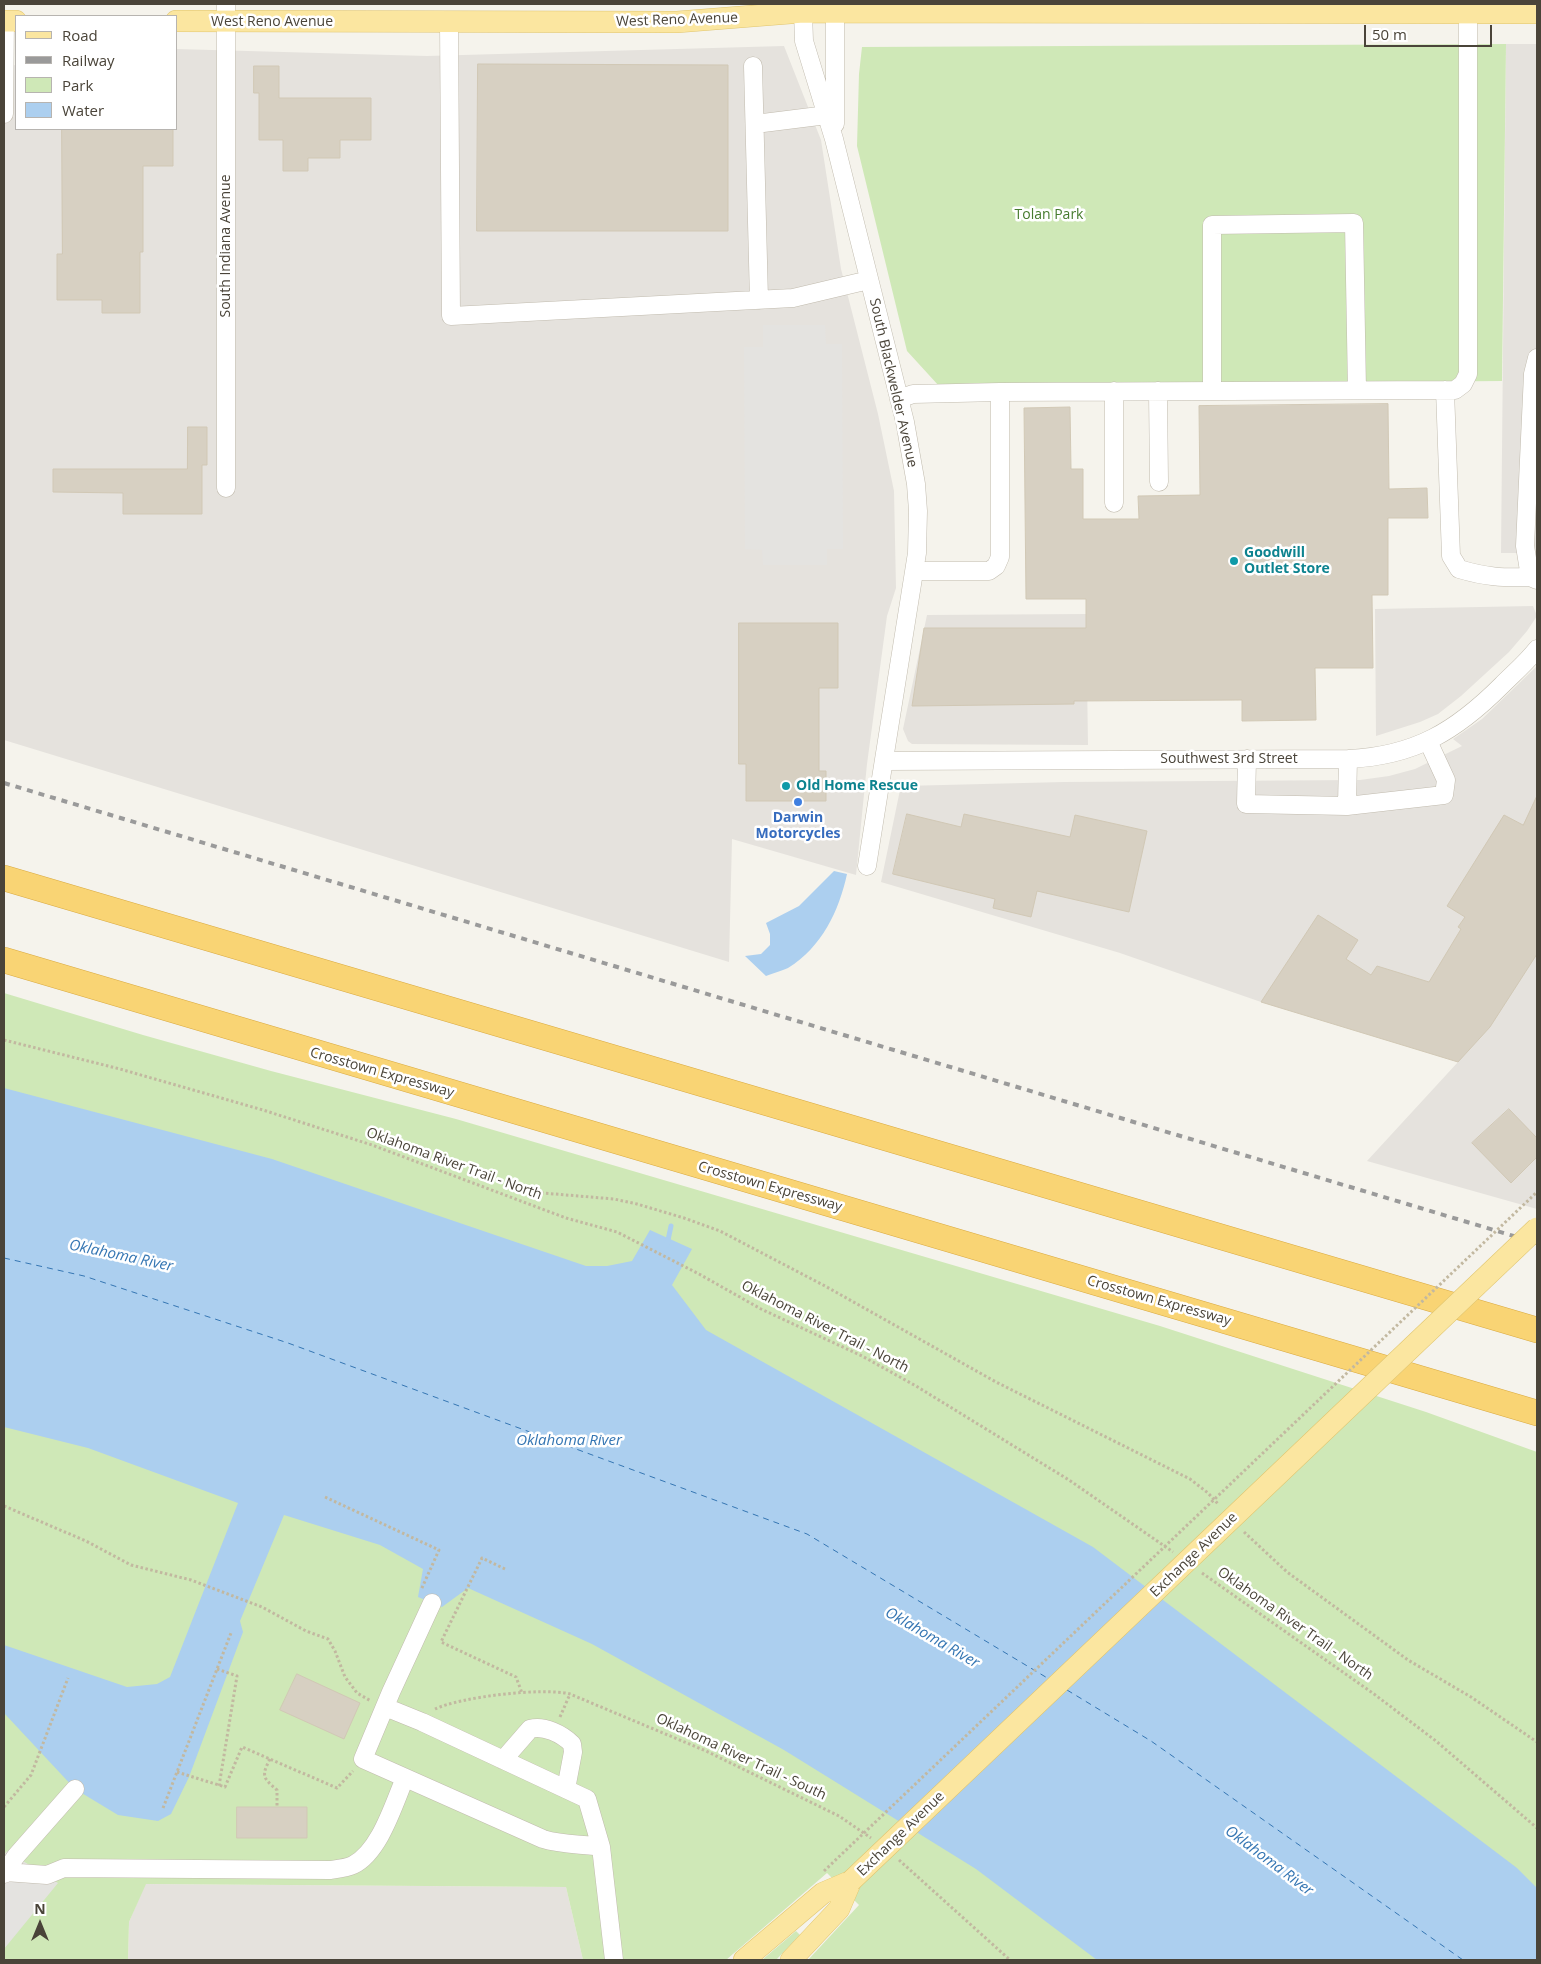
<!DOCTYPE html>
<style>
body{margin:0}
#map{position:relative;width:1541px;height:1964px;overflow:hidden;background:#f5f3ec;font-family:"Open Sans",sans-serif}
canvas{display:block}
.frame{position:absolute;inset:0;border:5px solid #4a4439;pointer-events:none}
.legend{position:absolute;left:15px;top:15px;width:162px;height:115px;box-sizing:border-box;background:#fff;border:1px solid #b7b4b0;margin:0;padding:6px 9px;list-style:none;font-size:15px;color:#4a4439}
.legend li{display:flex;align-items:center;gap:10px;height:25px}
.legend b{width:25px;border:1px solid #b7b4b0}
.north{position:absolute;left:15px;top:1899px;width:50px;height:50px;-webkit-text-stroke:4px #fff;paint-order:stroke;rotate:0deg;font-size:14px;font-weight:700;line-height:20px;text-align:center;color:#4a4439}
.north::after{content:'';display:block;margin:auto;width:18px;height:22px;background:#4a4439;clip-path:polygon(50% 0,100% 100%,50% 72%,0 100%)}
.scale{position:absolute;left:1364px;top:25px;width:128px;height:22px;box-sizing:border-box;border:2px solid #4a4439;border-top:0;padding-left:6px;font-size:15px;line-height:18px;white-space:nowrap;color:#4a4439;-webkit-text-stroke:4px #fff;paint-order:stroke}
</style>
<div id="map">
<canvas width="1541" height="1964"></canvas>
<div class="frame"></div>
<ul class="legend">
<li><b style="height:6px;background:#fbe6a0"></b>Road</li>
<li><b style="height:6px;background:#9a9a9a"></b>Railway</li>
<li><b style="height:14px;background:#cfe8b7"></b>Park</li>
<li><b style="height:14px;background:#accfef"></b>Water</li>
</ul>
<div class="north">N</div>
<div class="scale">50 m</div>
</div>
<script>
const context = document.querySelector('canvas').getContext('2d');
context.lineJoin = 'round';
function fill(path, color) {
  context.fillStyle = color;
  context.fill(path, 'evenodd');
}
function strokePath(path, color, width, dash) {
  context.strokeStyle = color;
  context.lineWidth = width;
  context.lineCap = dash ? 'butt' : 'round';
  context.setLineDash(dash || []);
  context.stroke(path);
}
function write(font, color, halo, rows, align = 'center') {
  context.font = font + ' "Open Sans",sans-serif';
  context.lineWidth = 5;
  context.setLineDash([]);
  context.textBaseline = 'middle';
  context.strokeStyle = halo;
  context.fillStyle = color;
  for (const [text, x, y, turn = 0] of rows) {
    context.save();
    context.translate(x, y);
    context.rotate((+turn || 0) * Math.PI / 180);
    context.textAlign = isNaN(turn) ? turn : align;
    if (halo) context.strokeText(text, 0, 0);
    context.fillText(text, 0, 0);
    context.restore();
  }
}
const industrial = new Path2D(`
 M1506,44h31v521l-6,-12h-30z
 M784,46l37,94 20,129 37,145 16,77 2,97 -9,28 -20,148 -11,111 -124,-36 -3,123 -725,-222v-674l12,-1v64h160v-80l251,7z
 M1533,606l4,10 -10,15 -18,21 -48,44 -23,18 -18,8 -44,14 -1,-127z
 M1086,614l2,131 -176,-1 -4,-3 -5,-12 24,-114z
 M1537,666v543l-170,-48 91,-99 -197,-60 -141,-49 -239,-71 19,-92 3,-4 161,-4 296,-2 29,-4 26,-7 47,-23 -9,-7 29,-20z
 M145,1884l421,3 17,73h-455l1,-38z`);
const green = new Path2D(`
 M1506,44l-4,337 -563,5 -32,-35 -50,-205 2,-72 3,-27z
 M4,993l139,42 128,36 185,48 704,207 266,86 111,40v508h-729l51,-55 -32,-32 -101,87h-143l-17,-73 -420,-3 -17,38 -1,38h-124z
 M796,1931l4,4 -24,25h-14z`);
const parking = new Path2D(`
 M763,325h62l1,19h16l1,205h-16v16h-64l-1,-15 -17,-1 -1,-202h19z
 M7,1851l51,32 -54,66v-94z`);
const water = new Path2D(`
 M834,871l13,3c-8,37 -25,73 -59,94 -6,3 -15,5 -22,8l-21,-20 16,-2 9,-9v-11l-4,-11 33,-17z
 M4,1088l268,71 314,107h21l25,-5 18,-31 42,19 -20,36 34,45 387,217 424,321 20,20v72h-440l-121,-91 -192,-119 -192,-106 -124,-56 -26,19 -24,-10 5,-28 -43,-24 -96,-30 -44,106 3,11 -54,145 -18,37 -13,7 -40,-6 -43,-26 -71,-76v-68l123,42 30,-3 13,-7 68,-174 -150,-55 -84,-21z`);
const stream = new Path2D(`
 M667,1245l4,-19`);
const ferry = new Path2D(`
 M4,1258l80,18 204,67 519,191 242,145
 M1067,1690l84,51 312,219`);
const building = new Path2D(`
 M478,64l250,1v166h-251z
 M254,66h25v32h92v42h-31v18h-32v13h-25v-31h-24v-47h-5z
 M62,129h111v37h-30v86h-3v61h-38v-13h-45v-46h5z
 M1388,404l1,85 38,-1 1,30h-40v77h-16l1,73h-58l1,52 -74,1v-21l-168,1v3l-162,2 12,-78h162v-29h-60l-2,-191 46,-1 1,62h12v50h56l-1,-23 62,-1 -1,-89z
 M188,427h19v38h-5v49h-79v-21l-70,-1v-23h134z
 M739,623h99v65h-19v83h7v30h-80v-37h-7z
 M1537,796v158l-47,73 -32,35 -197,-60 57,-87 40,25 -12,19 25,16 6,-9 52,16 32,-53 -3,-2 7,-10 -18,-11 57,-91 19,10z
 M907,814l54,13 3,-13 106,23 5,-22 72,16 -18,81 -92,-21 -6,26 -38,-9 2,-9 -102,-25z
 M1509,1109l28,29v19l-26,26 -39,-40z
 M297,1674l63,29 -16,36 -64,-29z
 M237,1807h70v31h-70z`);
const path = new Path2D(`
 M4,1040l116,29 143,41 109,35 194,73 51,14 82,42 62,35 101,47 54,30 153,94 104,72
 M531,1192l83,7 23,5 47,14 36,13 105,55 171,96 194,97 18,14 11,12
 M325,1497l114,53 -18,40
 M4,1506l82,35 45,24 60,15 71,27 44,24 22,8 7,12 10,26 12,16 14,8
 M1244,1532l43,40 121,88 63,37 66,45
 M505,1569l-23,-11 -41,84 75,35 6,16
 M1202,1573l172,121 62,47 101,87
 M217,1669l20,7 -18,110
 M435,1709c25,-12 108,-22 135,-15l136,57 133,65 32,22
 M560,1717l10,-23
 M270,1759c-9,17 -7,19 7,31v17
 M177,1772l48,15 17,-40 95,41 16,-17
 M4,1807l27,-32 37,-97
 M163,1808l68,-175
 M899,1860l111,100`);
const minor = new Path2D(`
 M226,4v484
 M803,12l1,29 30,98 71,283 11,62 2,27 -1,42 -50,313
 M449,22l2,294 342,-18 76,-18
 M753,66l6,234
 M4,114l1,-93
 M755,124l72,-9
 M835,124v-111
 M1537,358l-4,16 -8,172 5,31 7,3
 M1445,390l6,166 8,13c27,8 43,9 71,8
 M1158,391l1,91
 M1212,391v-166l142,-2 3,167
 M1000,392l455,-2 8,-6 5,-10v-361
 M899,399l14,-5 87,-2v165l-4,9 -7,5h-74
 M1114,503v-112
 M1247,759l-1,45 101,2 97,-11 2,-15 -18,-39
 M884,761l464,-2c67,-3 108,-28 154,-74 12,-12 25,-23 35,-36
 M1347,806l1,-47
 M432,1603l-41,89 -28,67 180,80c19,6 39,5 58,8
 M385,1707l37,15 165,77 14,48 13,113
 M503,1760l27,-31c14,-4 32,5 42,15l1,8 -7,37
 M5,1872l42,3 17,-7 266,2c7,-1 17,-2 23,-5 27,-13 41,-62 52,-87
 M4,1874l12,-18 59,-67`);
const major = new Path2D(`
 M4,21h12
 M176,21l501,1 126,-10 734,1
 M744,1960l79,-67 28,-12
 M791,1960l48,-51 12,-28`);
const highway = new Path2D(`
 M4,878l1533,452
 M4,960l1533,453`);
const rail = new Path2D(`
 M4,783l1533,460`);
const pathBridge = new Path2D(`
 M824,1871l713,-679`);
const majorBridge = new Path2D(`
 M851,1881l686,-653`);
const markers = [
 [1234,561,5,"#0f9aa8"],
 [786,786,5,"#0f9aa8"],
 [798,802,5,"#3f7fe0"]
];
const streetNames = [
 ["West Reno Avenue",677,20,-2],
 ["West Reno Avenue",272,22],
 ["South Indiana Avenue",226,246,-90],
 ["South Blackwelder Avenue",893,383,77],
 ["Southwest 3rd Street",1229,759],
 ["Crosstown Expressway",382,1073,16],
 ["Oklahoma River Trail - North",454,1164,20],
 ["Crosstown Expressway",770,1187,16],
 ["Crosstown Expressway",1159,1301,16],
 ["Oklahoma River Trail - North",825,1327,27],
 ["Exchange Avenue",1194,1555,-44],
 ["Oklahoma River Trail - North",1295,1624,35],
 ["Oklahoma River Trail - South",741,1757,25],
 ["Exchange Avenue",901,1834,-44]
];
const parkNames = [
 ["Tolan Park",1049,215]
];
const cultureNames = [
 ["Goodwill",1244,553],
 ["Outlet Store",1244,569],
 ["Old Home Rescue",796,786]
];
const shopNames = [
 ["Darwin",798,818],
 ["Motorcycles",798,834]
];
const waterNames = [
 ["Oklahoma River",121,1256,12],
 ["Oklahoma River",569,1441],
 ["Oklahoma River",932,1638,30],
 ["Oklahoma River",1269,1861,37]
];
fill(industrial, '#e5e2dd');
fill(green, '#cfe8b7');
fill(parking, '#e4e3e0');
fill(water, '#accfef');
strokePath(stream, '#accfef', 5);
strokePath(ferry, '#3576b3', 1, [6, 5]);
fill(building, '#d7d0c2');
strokePath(building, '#d1c8b5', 1);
strokePath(minor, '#c1bbae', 19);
strokePath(major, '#e0c56f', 22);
strokePath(highway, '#d9aa43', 26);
strokePath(path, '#c2b8a0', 3, [2.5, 2.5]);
strokePath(minor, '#fff', 18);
strokePath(major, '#fbe6a0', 21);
strokePath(highway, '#f9d474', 25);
strokePath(rail, '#9a9a9a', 4, [6, 6]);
strokePath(majorBridge, '#e0c56f', 22, []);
strokePath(pathBridge, '#c2b8a0', 3, [2.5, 2.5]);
strokePath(majorBridge, '#fbe6a0', 21);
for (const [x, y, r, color] of markers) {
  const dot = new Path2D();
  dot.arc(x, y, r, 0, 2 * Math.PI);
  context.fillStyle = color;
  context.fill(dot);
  strokePath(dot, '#fff', 2);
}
write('14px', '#4a4439', '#fff', streetNames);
write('14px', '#467b2e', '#fff', parkNames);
write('bold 14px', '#0d838f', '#fff', cultureNames, 'left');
write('bold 14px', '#366cbe', '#fff', shopNames);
write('italic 15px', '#3576b3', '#fff', waterNames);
</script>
